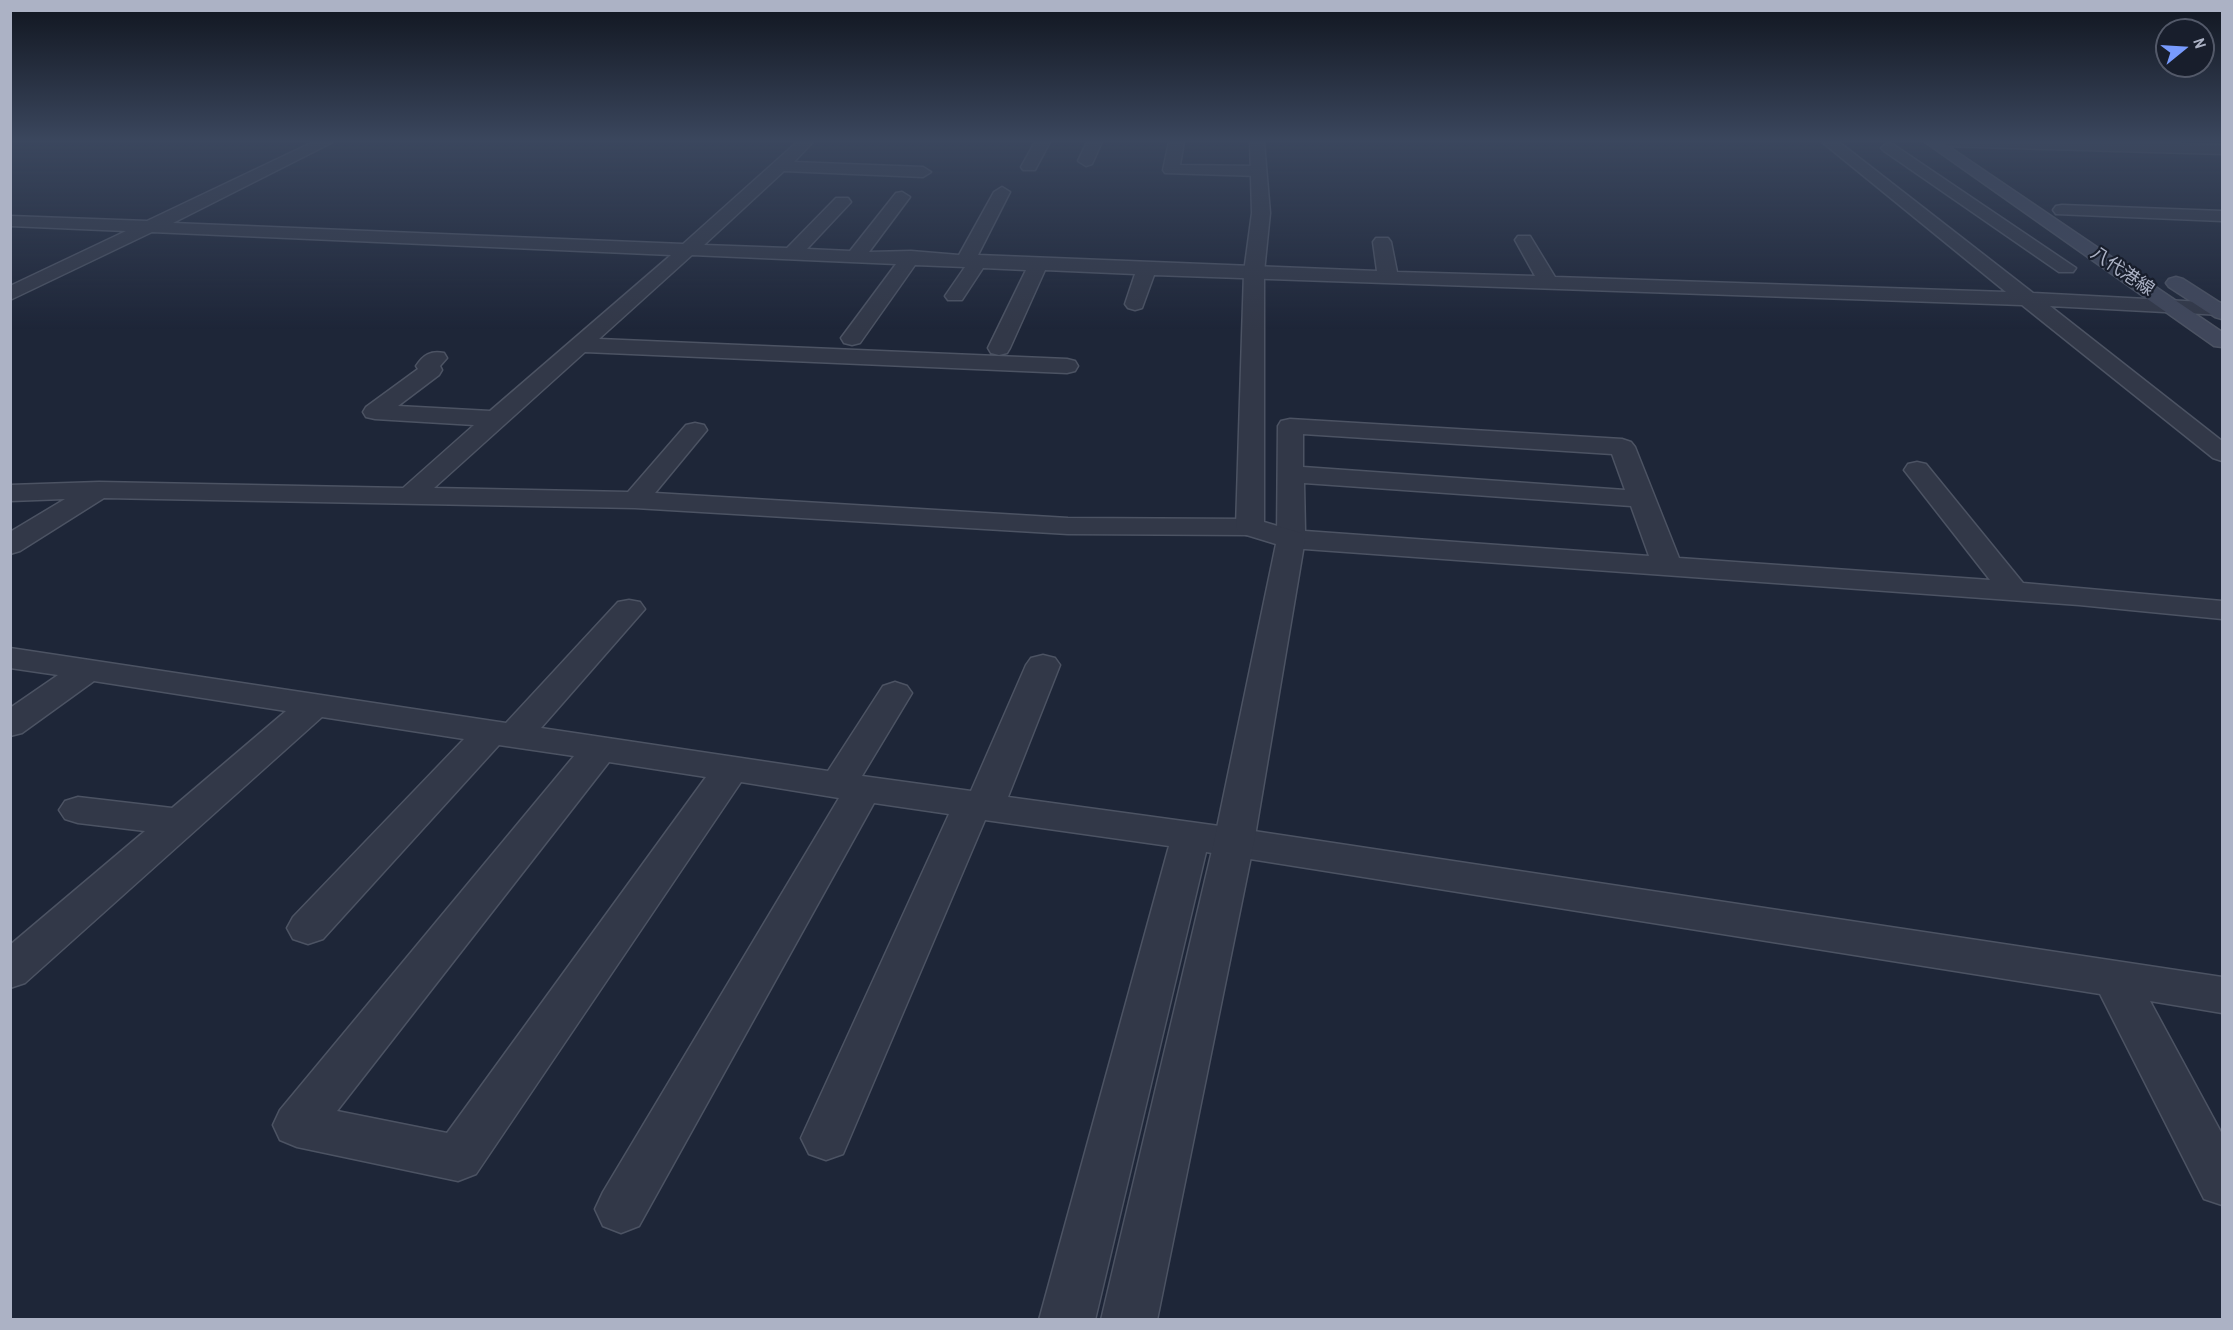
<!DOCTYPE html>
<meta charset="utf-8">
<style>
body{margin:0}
#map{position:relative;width:2233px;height:1330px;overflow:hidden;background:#1e2638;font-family:"Archivo Narrow",sans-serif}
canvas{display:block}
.frame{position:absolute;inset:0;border:12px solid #acb2c5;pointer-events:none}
.north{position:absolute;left:2155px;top:18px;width:60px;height:60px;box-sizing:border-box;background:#181e2c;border:2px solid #535969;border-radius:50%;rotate:72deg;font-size:16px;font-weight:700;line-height:24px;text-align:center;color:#acb2c5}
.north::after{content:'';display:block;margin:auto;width:21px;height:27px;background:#789bfe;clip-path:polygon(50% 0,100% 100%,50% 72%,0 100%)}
</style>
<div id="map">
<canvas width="2233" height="1330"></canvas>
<div class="frame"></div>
<div class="north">N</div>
</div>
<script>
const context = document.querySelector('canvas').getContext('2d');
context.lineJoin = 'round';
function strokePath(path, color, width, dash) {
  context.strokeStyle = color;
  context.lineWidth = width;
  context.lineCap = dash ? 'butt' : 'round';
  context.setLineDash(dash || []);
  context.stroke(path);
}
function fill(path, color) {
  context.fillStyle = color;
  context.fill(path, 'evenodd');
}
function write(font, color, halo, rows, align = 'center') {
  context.font = font + ' "Archivo Narrow","Noto Sans JP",sans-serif';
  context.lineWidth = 4.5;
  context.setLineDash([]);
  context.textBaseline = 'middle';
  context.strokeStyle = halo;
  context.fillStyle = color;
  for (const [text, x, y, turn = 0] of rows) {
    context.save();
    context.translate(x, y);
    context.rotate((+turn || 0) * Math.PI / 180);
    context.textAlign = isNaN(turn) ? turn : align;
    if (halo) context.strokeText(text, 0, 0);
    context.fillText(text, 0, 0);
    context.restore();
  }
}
const minor = new Path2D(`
 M313,142h20l-160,81 510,21 114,-102h16l-19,20 129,5 8,5 -8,5 -139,-6 -80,74 83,3 49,-50h12l3,4 -44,47 43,2 46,-58 6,-1 8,5 -41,55 42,-1 48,4 35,-63 8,-5 8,5 -32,63 399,16 -4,-29 3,-4h12l3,4 6,30 138,4 -20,-36 3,-4h12l25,41 451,15 -184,-150h17l194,151 189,10v12l-172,-9 172,135v20l-9,-3 -191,-153 -868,-30 -12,33 -7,2 -7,-2 -3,-4 10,-30 -90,-4 -35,78 -3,5 -8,2 -8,-2 -3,-5 38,-78 -43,-2 -21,32h-14l-3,-4 20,-29 -50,-2 -55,78 -8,2 -8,-2 -3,-5 55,-74 -204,-9 -93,84 468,20 8,2 3,5 -3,5 -8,2 -482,-21 -151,136 194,4 58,-67 9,-2 9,2 3,5 -52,63 413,25 182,1 10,2 4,6 -4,6 -10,2 -182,-1 -433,-26 -531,-10 -84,53 -10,3v-22l55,-33 -55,2v-16l89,-3 304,6 71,-63 -99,-6 -9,-2 -3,-5 3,-5 52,-38 -2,-3c7,-11 15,-16 28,-13l3,5 -7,8 2,4 -3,5 -41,31 92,5 181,-156 -519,-23 -142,68v-14l116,-55 -116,-5v-10l137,5z
 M1035,142h15l-15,28h-12l-2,-3z
 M1087,142h15l-10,22 -6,2 -8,-5z
 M1169,142h15l-4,23 78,1 8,5 -8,5 -93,-3 -2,-3z
 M1935,142h176l111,3v9l-280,-8z
 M1889,143l5,2 182,123 -3,4h-14l-175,-121 -3,-3 3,-3z
 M2062,205l160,6v10l-166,-7 -3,-4 3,-4z
 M1290,419l332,20 9,3 4,5 44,111 311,22 -86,-110 4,-6 9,-2 9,2 97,119 199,18v18l-143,-14 -788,-57 -10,-3 -4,-6 1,-113 3,-5zM1303,434l309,20 13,36 -322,-23zM1304,483l327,23 18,50 -344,-25z
 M629,600l11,2 5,7 -104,119 287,43 55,-85 12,-4 12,4 5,7 -50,83 109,15 55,-126 5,-7 12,-3 12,3 5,7 -52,132 226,31 988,149v36l-72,-12 72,133v71l-18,-6 -104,-205 -894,-142 -111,468h-56l130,-474 -184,-26 -142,334 -17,6 -17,-6 -8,-16 148,-324 -75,-11 -235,423 -18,7 -18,-7 -8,-17 8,-17 236,-394 -98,-16 -265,392 -18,7 -161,-34 -17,-7 -7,-15 7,-15 294,-354 -75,-11 -176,194 -15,5 -15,-5 -6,-11 6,-11 171,-178 -142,-22 -297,266 -15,5v-43l135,-114 -67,-8 -13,-4 -6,-9 6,-9 13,-4 94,11 114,-97 -192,-30 -72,52 -12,3v-28l48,-33 -48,-7v-20l496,75 112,-121zM609,762l97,15 -259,356 -110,-22z`);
const tertiary = new Path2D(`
 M1250,142h14l6,71 -6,59v250l37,11 4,6 -51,303 -97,478h-56l113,-478 62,-298 -36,-11 -4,-6 8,-255 8,-59z`);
const secondary = new Path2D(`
 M1925,142h17l280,190v15l-8,-1z
 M2176,277l7,2 39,25v15l-7,-2 -46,-30 -3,-4 3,-4z`);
const farStreetnames = [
 ["八代港線",2122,272,34]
];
strokePath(minor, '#4c5363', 3);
strokePath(tertiary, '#4c5363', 3);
strokePath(secondary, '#4c5363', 3);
fill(minor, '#323848');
fill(tertiary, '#323848');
fill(secondary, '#40475b');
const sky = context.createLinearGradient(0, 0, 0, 329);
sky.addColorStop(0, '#10151f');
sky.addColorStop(0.43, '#3b475e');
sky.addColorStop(1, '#3b475e00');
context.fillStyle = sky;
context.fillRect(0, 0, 2233, 329);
write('18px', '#acb2c5', '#181e2c', farStreetnames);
</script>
